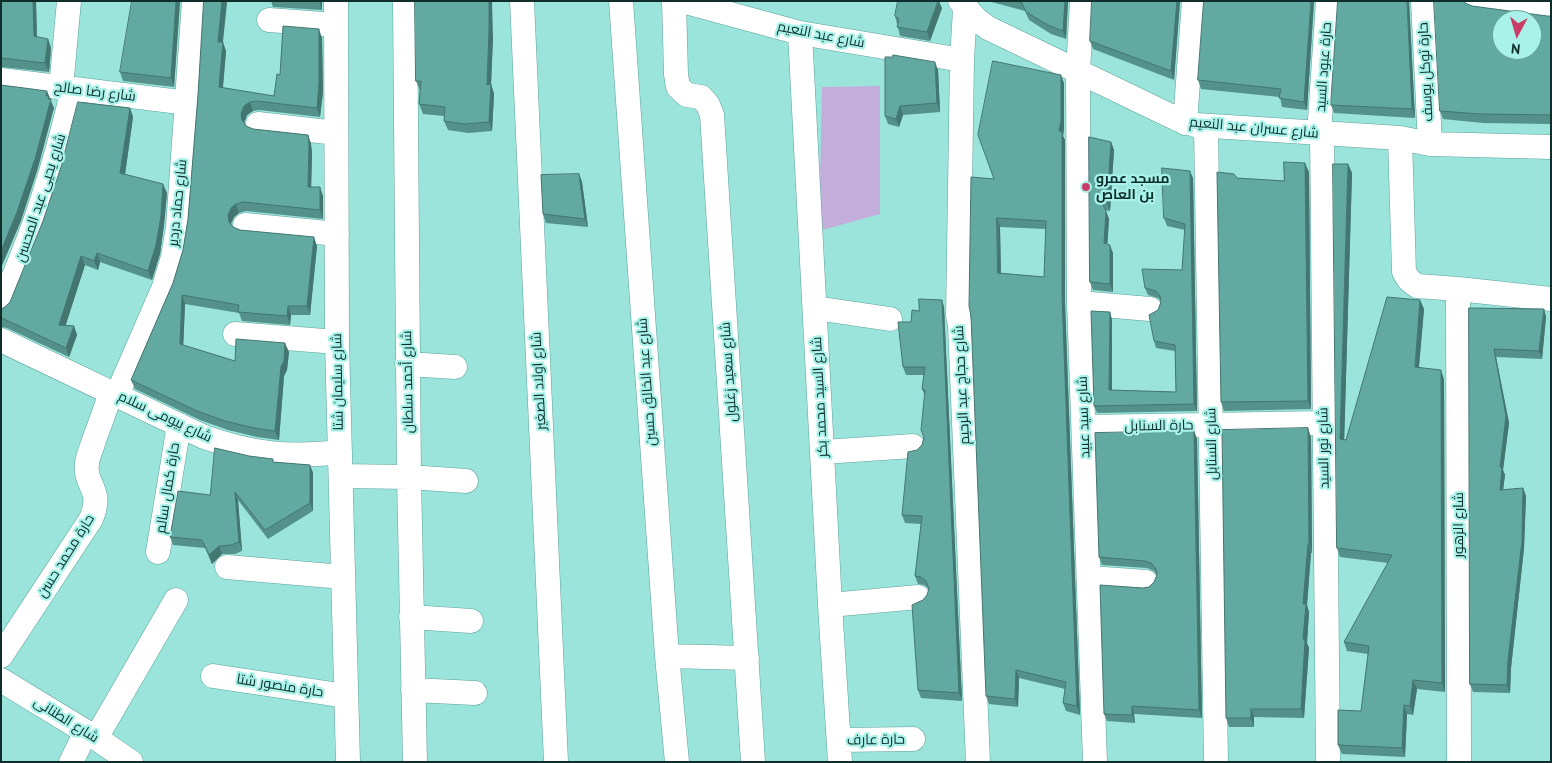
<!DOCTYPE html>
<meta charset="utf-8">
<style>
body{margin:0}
#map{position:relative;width:1552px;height:763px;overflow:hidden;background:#9be4dc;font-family:"PT Sans",sans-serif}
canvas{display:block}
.frame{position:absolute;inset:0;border:2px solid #0f2e2b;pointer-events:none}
.north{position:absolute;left:1492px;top:10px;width:50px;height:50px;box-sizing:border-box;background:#a8f2e9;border:1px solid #6ba49d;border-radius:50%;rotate:186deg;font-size:14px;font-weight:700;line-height:20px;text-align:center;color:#0f2e2b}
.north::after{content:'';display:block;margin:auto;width:18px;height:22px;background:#cb3d69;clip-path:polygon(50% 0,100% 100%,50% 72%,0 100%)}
</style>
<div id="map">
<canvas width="1552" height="763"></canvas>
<div class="frame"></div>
<div class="north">N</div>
</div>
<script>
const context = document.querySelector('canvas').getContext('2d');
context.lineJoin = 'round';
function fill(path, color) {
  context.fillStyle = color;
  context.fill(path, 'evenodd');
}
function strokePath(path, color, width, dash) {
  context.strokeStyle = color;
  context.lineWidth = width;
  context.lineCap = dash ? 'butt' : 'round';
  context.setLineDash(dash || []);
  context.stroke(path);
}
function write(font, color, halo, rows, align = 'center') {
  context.font = font + ' "PT Sans",Cairo,sans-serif';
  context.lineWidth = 4.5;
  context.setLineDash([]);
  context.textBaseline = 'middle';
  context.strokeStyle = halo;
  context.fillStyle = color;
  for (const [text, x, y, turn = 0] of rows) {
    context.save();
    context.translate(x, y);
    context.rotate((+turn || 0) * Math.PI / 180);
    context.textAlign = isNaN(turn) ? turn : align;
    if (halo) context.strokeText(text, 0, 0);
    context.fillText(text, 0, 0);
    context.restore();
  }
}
const green = new Path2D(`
 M880,86v128l-61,17 3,-144z`);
const minor = new Path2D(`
 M336,1l1,341 11,420
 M405,1l4,476 6,285
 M522,1l34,761
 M621,1l46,655 10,106
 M674,1l2,73 2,13 9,8 14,2 7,8 4,10 41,647
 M682,1l118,32 162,27
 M960,1l16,18 12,9 187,90 21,7 204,13 30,6 121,3
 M1082,1l-4,70 1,232 16,459
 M1423,1l7,143
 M1477,1l74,10
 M965,9l-3,51 -4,256 2,9 18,437
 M269,20l67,5
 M800,33l30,572 10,157
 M1,80l187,23
 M61,88l8,-87
 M1185,123l9,-122
 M258,124l78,9
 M1206,126l10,636
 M1322,133l6,629
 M1319,134l9,-133
 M1400,138l4,134 5,8 8,6 41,3 93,10
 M245,225l92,9
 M1458,289l1,473
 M1079,303l71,6
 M1,305c33,-71 54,-140 72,-216
 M815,308l75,11
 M235,334l102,8
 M1,340l203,97c49,17 84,21 136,15
 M407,364l48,3
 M117,395l47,-108 9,-30 5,-30 16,-226
 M1084,427l240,-4
 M823,452l90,-6
 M341,476l68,1 57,4
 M158,552l21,-127
 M227,567l116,10
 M1090,578l56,4
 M830,605l88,-8
 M411,617l60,4
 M1,656l90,-137c13,-31 -7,-32 -4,-56 1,-8 5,-15 7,-23 6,-16 12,-32 17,-48
 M667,656l80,2
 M213,676l133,20
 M1,680l95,58 35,24
 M413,690l62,3
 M96,738l80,-138
 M839,740l74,-1
 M71,762l15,-30`);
const wall = new Path2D(`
 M1,1h35l1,36 11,2 3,9 -2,24 -48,-5z
 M180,1l-6,86 -51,-6 -3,-9z
 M204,1h22l-4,41 4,9 -3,37 51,8 6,-21 42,-37 1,54 -3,25 -61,-7 -6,1 -6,4 -3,8 2,3 7,3 55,6 3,9 1,9 -1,34 12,9v23l-77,-8 -7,2 -5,4 -3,7 2,3 7,3 77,16 -7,69h-19l-1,10 -48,-4 -3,-8 -54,-9 -2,41 52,16 54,-9 -2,18 -3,6 -5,64 -22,-3 -29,-7 -28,-10 -65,-31 -4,-9 42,-97 10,-33 5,-31 10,-124z
 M271,1h51v9l-49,-3z
 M988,1h80l-2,38 -15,-5 -22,-14 -4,-9z
 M1092,1h88l-6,79 -81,-31 -3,-8z
 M1204,1h110l-7,109 -25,-3 -2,-10 -79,-8 -3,-9z
 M1338,1h71l6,117 -81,-5 -3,-8z
 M1465,3l7,3 75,10h4v108l-68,-1 -40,-4 -3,-8z
 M942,8l-12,33 -30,-5 -5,-20z
 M493,38l-2,46 3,10 -2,37 -24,2 -20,-3 -4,-9v-5l-21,-2 -4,-10 1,-13 -4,-10z
 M938,70l2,42 -37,3 -4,12 -11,-3 -3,-8z
 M1064,83v46l-1,7 2,4v163l15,412 -14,-4 -3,-8 2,-14 -46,-11 -1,29 -29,-3 -3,-8 8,-517zM1000,227l46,2 -2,48 -43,-4z
 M130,108l3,9 -8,57 42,19 -3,32 -4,29 -8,26 -52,-18 -2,8 -13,-5 -20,60 9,1 3,9 -8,22 -62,-29 -6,-1v-18l4,-2 5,-5z
 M1089,137l22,5 3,8 -4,61 -5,-1 4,9 -2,25 6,9v39l-20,-2 -3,-8z
 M1348,164l4,9 -8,266 2,1 74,-140 4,9 -5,59 25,11 1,313 -28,-3 -4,26 -6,-1 -2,43 -63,-3 -4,-9 23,-34 7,-57 -21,-3 -3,-9 44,-79 -48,-6 -3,-9z
 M1309,172l2,237 -87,2 -3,-9 16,-224 47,3z
 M579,174l3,8 6,45 -42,-4 -3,-9z
 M1193,178l4,233 -100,2 -3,-7 16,-94 2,8v70l64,2 -1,-41 -19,-3 -2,-7 4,-31 3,-9 -3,-3 -10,-3 -3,-7 37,-18 3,-40 -18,-4 -3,-8z
 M942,300l2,7 18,394 -41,-3 -3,-8 5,-90 4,-5 2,-6 -5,-4 -6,-1 -3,-8 6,-52 -16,-1 -3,-8 15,-65 5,-5 2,-8 1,-41 -3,-7 2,-14h-18l-3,-8 8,-45 8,-11z
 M1469,308l75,1 2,8 -4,42 -46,-2 13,66 -6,47 2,5 -2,15 20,-2 3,8 -2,52 -13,120 -1,25 -37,-1 -3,-8z
 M1194,431l3,8 5,279 -68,-4 1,9 -28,-2 -3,-7 39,-126 6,-1 5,-5 3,-7 -3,-4 -7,-3 -45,-3 -3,-8z
 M1311,437l1,116h-1l-4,52 2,7 -2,31 2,5 -5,70 -50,-1v10h-25l-3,-9z
 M274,462l36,3 3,8v38l-45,28 -30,-39 4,51 -7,3h-13l-10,10 -7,-16 -32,-3 -3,-8 40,-42z`);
const shadedWall = new Path2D(`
 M33,1h3l1,44 -3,-9z
 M176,1h4l-6,86 -3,-9z
 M222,1h4l1,2 -5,48 -4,-9z
 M319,1h3v9z
 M489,1h3l1,37 -2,46 3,10 -2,37 -3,-9 -2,-37z
 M938,1h1l3,7 -12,33 -3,-9z
 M1065,1h3l-2,38 -3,-8z
 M1177,1h3l-6,79 -3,-9z
 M1311,1h3l-7,109 -3,-8z
 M1407,1h2l6,117 -3,-9z
 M319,29l3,9 1,54 -3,25 -3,-9z
 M48,39l3,9 -2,24 -4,-9z
 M223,42l3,9 -4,45 -3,-9z
 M935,62l3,8 2,42 -3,-9z
 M1061,75l3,8v46l-1,7 2,4v163l15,412 -3,-9 -15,-411 -3,-164z
 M47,91l7,17 -16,60 -17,53 -20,47v-17z
 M250,102l3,9 -6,4 -3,8 -2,-3 -1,-6 3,-8z
 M900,106l3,9 -4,12 -3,-8z
 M130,108l3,9 -9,65 -4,-9z
 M308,135l3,9 1,9 -1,43 -3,-9z
 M1111,142l3,8 -4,61 -3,-9z
 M1305,163l4,9 2,237 -3,-8z
 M1348,164l4,9 -8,275 -4,-9z
 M1190,171l3,7 4,233 -3,-7z
 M579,174l3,8 6,45 -3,-8z
 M163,184l4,9 -3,32 -4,29 -8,26 -4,-9z
 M320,187l3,9v23l-3,-9z
 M236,204l3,9 -5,4 -3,7 -2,-2 -1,-7 3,-7z
 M1106,211l3,8 -2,32 -3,-8z
 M997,218l3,9 1,54 -3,-8z
 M314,237l3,9 -7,69 -3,-9z
 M1110,245l3,8v39l-3,-8z
 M97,253l3,9 -2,8 -4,-9z
 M81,256l4,9 -22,69 -4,-9z
 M182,295l3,9 -2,49 -3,-9z
 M942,300l2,7 18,394 -3,-8z
 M1420,300l4,9 -6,67 -3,-9z
 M288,306l3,9 -1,10 -3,-9z
 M1544,309l2,8 -4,42 -3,-8z
 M1110,312l2,8v77l-3,-7z
 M74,326l3,9 -8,22 -3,-9z
 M285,343l4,9 -2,18 -3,6 -5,64 -4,-9 6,-64z
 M1494,349l2,8 13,66 -6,47 2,5 -3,23 -2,-8v-23z
 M1441,370l3,9 1,313 -3,-9z
 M1308,428l3,9 1,116 -3,-9z
 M1194,431l3,8 5,279 -3,-8z
 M310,465l3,8v38l-3,-8z
 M1523,488l3,8 -2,52 -13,120 -1,25 -3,-8 1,-25z
 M235,492l3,8 4,51 -3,-9z
 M1308,544l3,9 -4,52 2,7 -2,31 2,5 -5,70 -3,-9 2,-70v-35z
 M219,546l3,8 -10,10 -3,-9z
 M1016,670l3,8 -1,29 -3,-8z
 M1413,680l4,9 -4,26 -3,-9z
 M1404,705l3,9 -2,43 -3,-9z
 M1132,706l2,8 1,9 -3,-8z
 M1251,709l3,8v10l-3,-9z`);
const building = new Path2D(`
 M1,1h32l1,35 14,3 -3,24 -44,-5z
 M132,1h44l-5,77 -51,-6z
 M204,1h18l-4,41h5l-4,45 55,9 3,-22 3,1 3,-49 36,3v54l-2,25 -61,-7 -6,1 -6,4 -3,8 1,6 4,6 7,3 55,6 1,9 -1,43h12v23l-77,-8 -7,2 -5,4 -3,7 1,7 4,5 7,3 74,7 -7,69h-19l-1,10 -49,-4 1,-7 -57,-10 -2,49 55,17 1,-22 49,4 -1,18 -3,6 -6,64 -21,-3 -29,-7 -28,-10 -66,-31 42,-97 10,-33 5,-31 10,-124z
 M415,1h74v28l-2,56 4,-1 -2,38 -25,2 -20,-3 1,-14 -26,-3 2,-23h-5z
 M898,1h40l-11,31 -30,-5 2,-8 -4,-3z
 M1016,1h49l-2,30 -15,-6 -22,-13 -4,-9z
 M1092,1h85l-6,70 -81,-30z
 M1204,1h107l-7,101 -25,-4 2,-9 -83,-9z
 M1338,1h69l5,108 -81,-4z
 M1434,1h30l1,2 7,3 75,10h4v99l-71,-1 -40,-3zM1502,20h30v30h-30z
 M893,55l42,7 2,41 -37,3 -4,13 -11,-3v-59h8z
 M993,61l68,14v46l-2,10 3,1v163l15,411 -14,-3 3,-21 -50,-12 -1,29 -29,-3 -15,-380 -2,-10 2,-129 23,2 -16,-44zM997,218l49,3 -2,56 -46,-4z
 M1,85l46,6 -1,5h3l-1,3h3l-16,60 -18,53 -16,39z
 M78,102l52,6 -10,65 43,11 -2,32 -5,29 -8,26 -51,-18 -3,8 -13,-5 -22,69 15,1 -8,22 -62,-29 -3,-1v-9l4,-2 5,-5 33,-81 18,-54z
 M1089,137l22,5 -4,60 -6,-1 5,10 -2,32 6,2v39l-20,-2z
 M1284,162l21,1 3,238 -87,1 -4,-230 17,2 3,4 47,3z
 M1333,164h15l-8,275 6,1 41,-143 33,3 -5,67 26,3 1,313 -29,-3 -3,26 -6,-1 -2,43 -64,-3v-35l23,1 8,-65 -25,-4 48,-87 -55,-7z
 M1162,168l28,3 4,233 -100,2 -3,-95 19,1 -1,78 67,2 -1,-47 -21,-4 -5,-26 9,-5 3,-8 -1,-6 -4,-5 -11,-3 -3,-19 40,1 3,-46 -21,-6z
 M579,174l6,45 -42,-5 -2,-39z
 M919,299l23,1 17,393 -41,-3 -6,-85 11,-5 4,-5 2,-7 -3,-7 -5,-4 -6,-1 7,-60 -20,-1 6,-63 9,-2 5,-5 2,-8 -3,-7 4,-40 -3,-1 3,-22h-22l-5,-45h13l1,-12 7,1z
 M1469,308l75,1 -5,42 -45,-2 12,67 -6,51 2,1 -2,22 23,-2 -1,53 -14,119 -1,25 -37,-1z
 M1308,428l1,116h-1l-5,60h3l-3,35 2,1 -4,69h-50v9h-25l-4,-288z
 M1194,431l5,279 -67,-4v9l-28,-1 -4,-129 43,3 6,-1 5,-5 3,-7 -1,-6 -5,-6 -6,-2 -46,-4 -4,-124z
 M215,448l34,8 24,3v3l37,3v38l-45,27 -30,-38 4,50 -8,3 -12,1 -10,9 -7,-15 -32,-3 8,-46 32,4z`);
const markers = [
 [1086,187,5,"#cb3d69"]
];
const streetNames = [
 ["شارع عبد النعيم",821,35,11],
 ["حارة عبود السيد",1324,67,-86],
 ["حارة توكل يوسف",1426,72,-93],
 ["شارع رضا صالح",95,92,7],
 ["شارع عسران عبد النعيم",1254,128,5],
 ["شارع يحيى عبد المحسن",41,198,-72],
 ["شارع حماد دردير",178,203,-84],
 ["شارع سعيد زغلول",729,372,-94],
 ["شارع اولاد الصغير",539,381,-93],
 ["شارع سليمان شتا",338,382,-91],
 ["شارع أحمد سلطان",408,382,-91],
 ["شارع عبد الخالق حسين",647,382,-94],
 ["شارع حجاج عبد الرحيم",962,385,-93],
 ["شارع السيد محمد بكر",820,397,-93],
 ["شارع بيومى سلام",165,417,25],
 ["شارع سيد عبيد",1084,417,-92],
 ["حارة السنابل",1159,426,-1],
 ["شارع السنابل",1212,444,-91],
 ["شارع نور السيد",1324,448,-91],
 ["حارة كمال سالم",168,488,-81],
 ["شارع الزهور",1459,525,-90],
 ["حارة محمد حسن",66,556,-58],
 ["حارة منصور شتا",280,686,9],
 ["شارع الطنانى",66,720,32],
 ["حارة عارف",876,740,-1]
];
const poiNames = [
 ["مسجد عمرو",1096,179],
 ["بن العاص",1096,195]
];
fill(green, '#c3addb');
strokePath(minor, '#5aa199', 25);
strokePath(minor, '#fff', 24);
fill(wall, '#53918a');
fill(shadedWall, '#447671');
fill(building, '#61a9a1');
strokePath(building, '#447671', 1);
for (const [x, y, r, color] of markers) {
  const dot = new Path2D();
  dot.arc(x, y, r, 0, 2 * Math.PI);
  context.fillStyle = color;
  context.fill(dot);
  strokePath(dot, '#a8f2e9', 2);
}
write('14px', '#0f2e2b', '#a8f2e9', streetNames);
write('bold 14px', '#0f2e2b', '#a8f2e9', poiNames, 'left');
</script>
